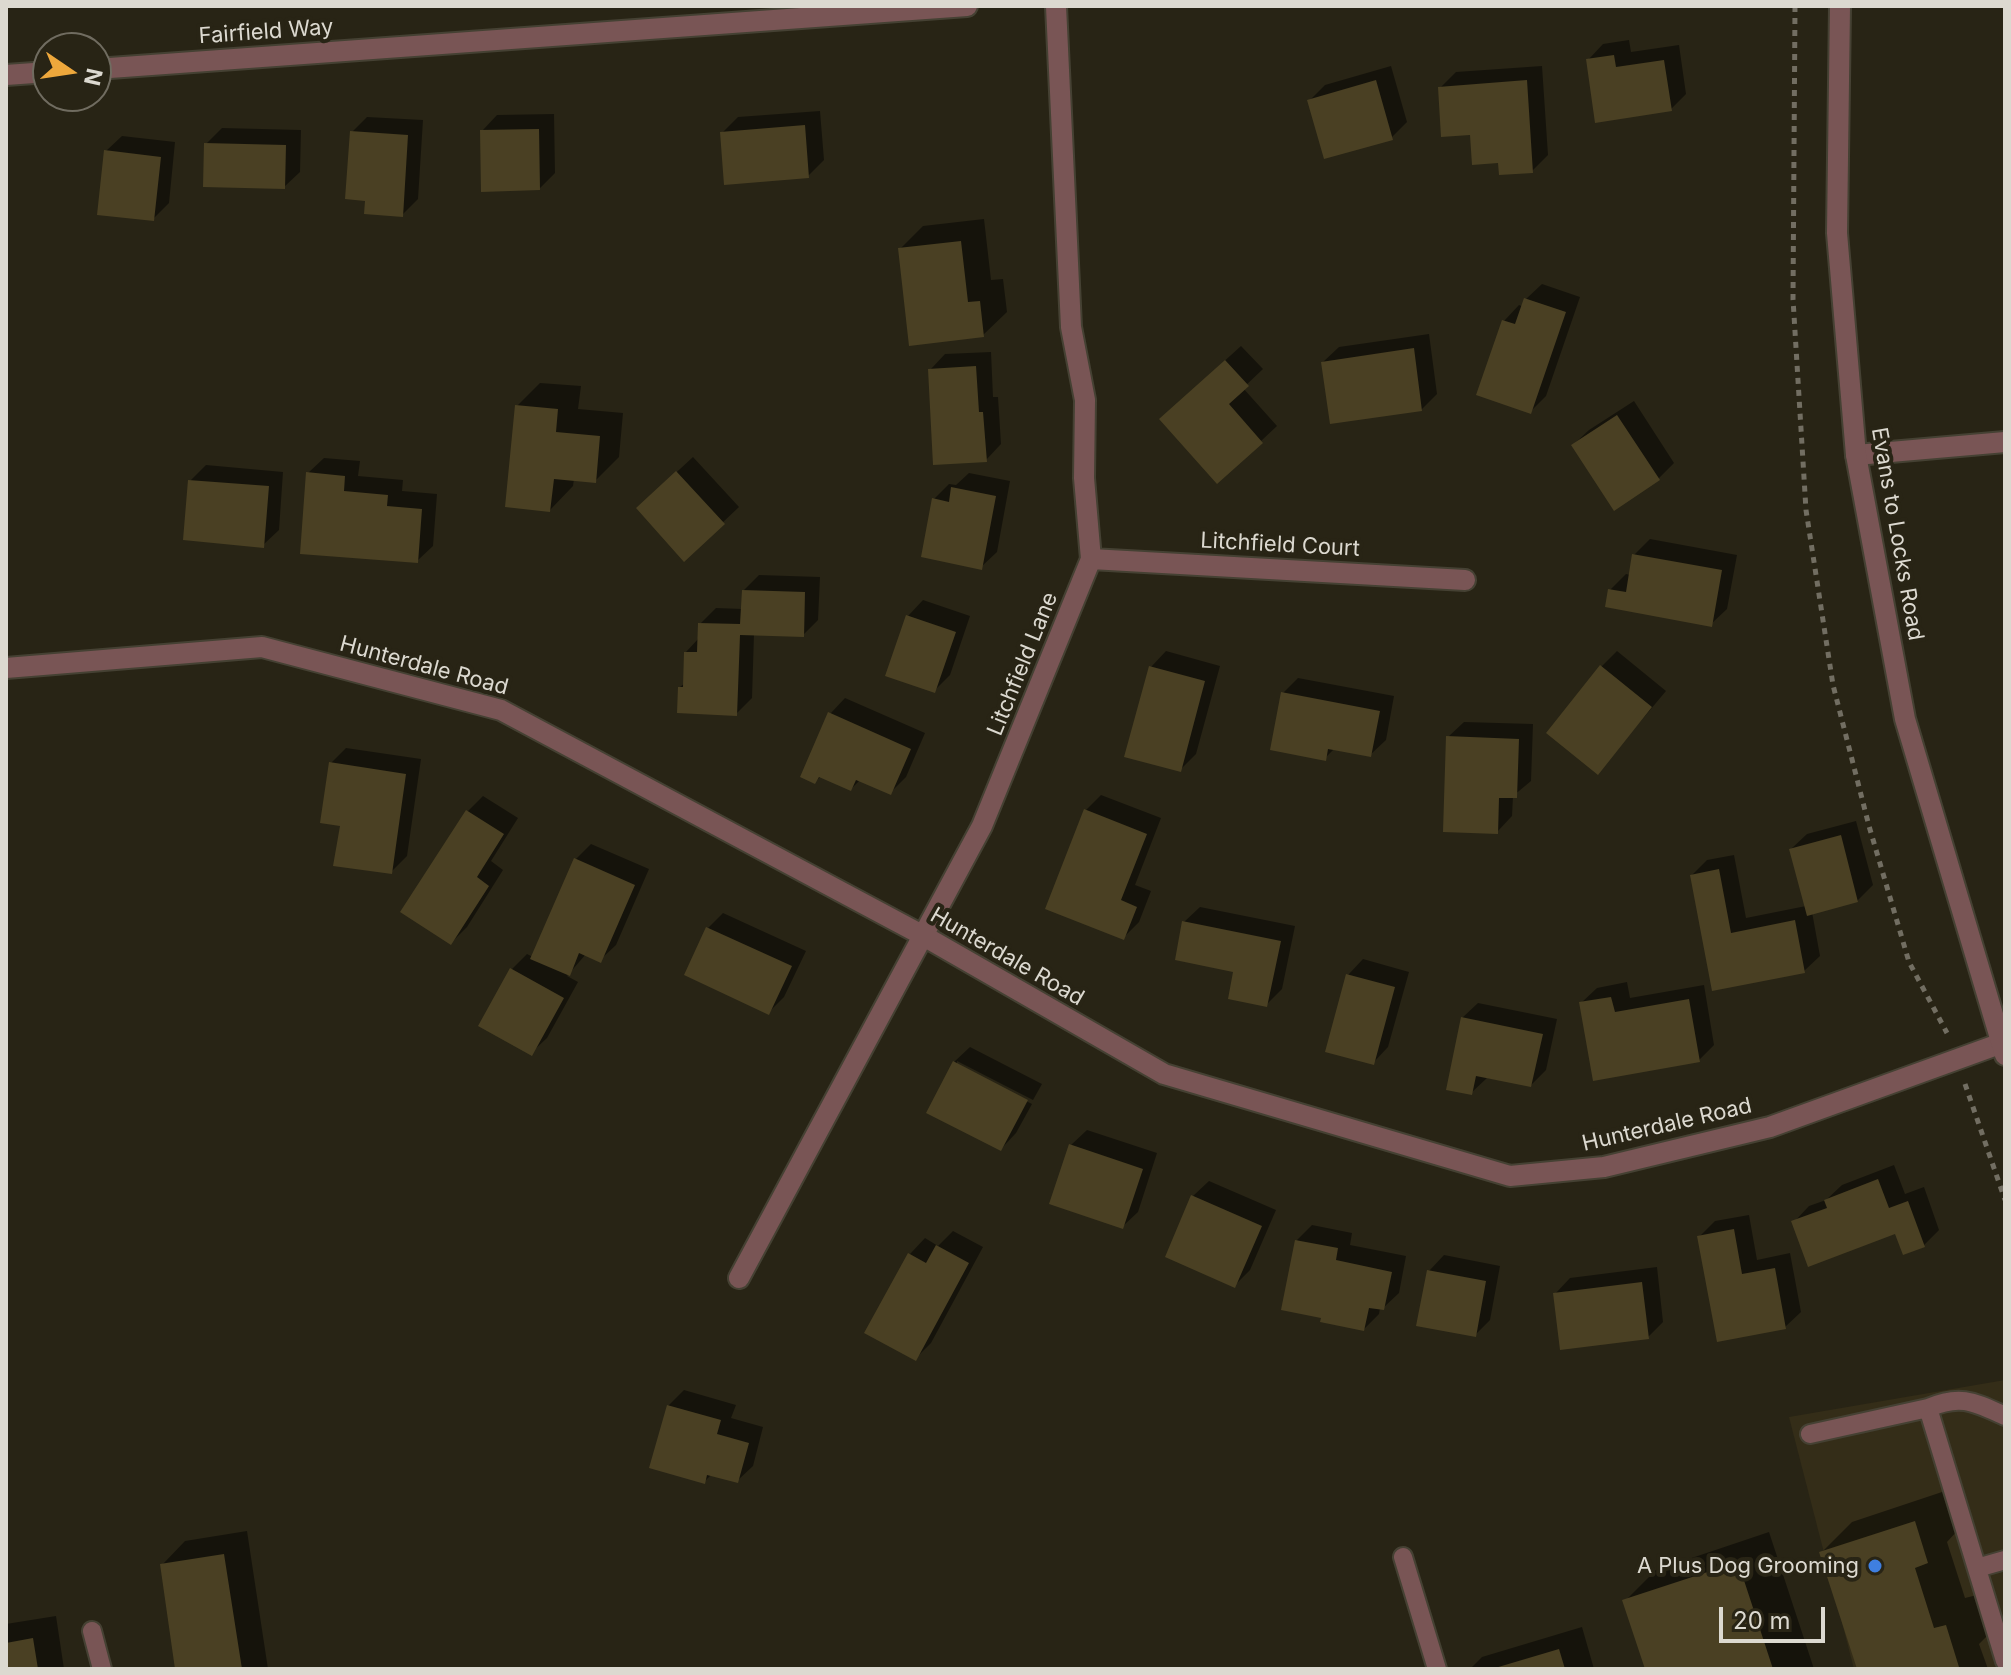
<!DOCTYPE html>
<style>
body{margin:0}
#map{position:relative;width:2011px;height:1675px;overflow:hidden;background:#282415;font-family:Inter,sans-serif}
canvas{display:block}
.frame{position:absolute;inset:0;border:8px solid #dcd9d0;pointer-events:none}
.north{position:absolute;left:32px;top:32px;width:80px;height:80px;box-sizing:border-box;background:#282415;border:2px solid #706c60;border-radius:50%;rotate:103deg;font-size:22px;font-weight:700;line-height:32px;text-align:center;color:#dcd9d0}
.north::after{content:'';display:block;margin:auto;width:28px;height:36px;background:#eea83c;clip-path:polygon(50% 0,100% 100%,50% 72%,0 100%)}
.scale{position:absolute;left:1719px;top:1607px;width:106px;height:36px;box-sizing:border-box;border:4px solid #dcd9d0;border-top:0;padding-left:10px;font-size:24px;line-height:28px;white-space:nowrap;color:#dcd9d0;-webkit-text-stroke:6px #282415;paint-order:stroke}
</style>
<div id="map">
<canvas width="2011" height="1675"></canvas>
<div class="frame"></div>
<div class="north">N</div>
<div class="scale">20 m</div>
</div>
<script>
const context = document.querySelector('canvas').getContext('2d');
context.lineJoin = 'round';
function fill(path, color) {
  context.fillStyle = color;
  context.fill(path, 'evenodd');
}
function strokePath(path, color, width, dash) {
  context.strokeStyle = color;
  context.lineWidth = width;
  context.lineCap = dash ? 'butt' : 'round';
  context.setLineDash(dash || []);
  context.stroke(path);
}
function write(font, color, halo, rows, align = 'center') {
  context.font = font + ' Inter,sans-serif';
  context.lineWidth = 8;
  context.setLineDash([]);
  context.textBaseline = 'middle';
  context.strokeStyle = halo;
  context.fillStyle = color;
  for (const [text, x, y, turn = 0] of rows) {
    context.save();
    context.translate(x, y);
    context.rotate((+turn || 0) * Math.PI / 180);
    context.textAlign = isNaN(turn) ? turn : align;
    if (halo) context.strokeText(text, 0, 0);
    context.fillText(text, 0, 0);
    context.restore();
  }
}
const built = new Path2D(`
 M2005,1380v289h-151l-65,-252z`);
const shadow = new Path2D(`
 M1629,40l2,12 48,-7 7,49 -15,15 -83,-49 15,-16z
 M1391,66l16,56 -16,16 -81,-38 15,-15z
 M1542,66l6,89 -16,16 -32,-10 -28,-29 -32,-44 16,-16z
 M820,111l4,49 -16,16 -86,-43 16,-16z
 M554,114l1,59 -15,15 -58,-57 15,-16z
 M367,117l56,3 -5,79 -16,16 -34,-16 -16,-67z
 M222,128l79,2 -1,42 -16,15 -78,-43z
 M122,136l53,6 -6,61 -16,16 -47,-68z
 M984,219l7,61 12,-1 4,33 -24,23 -83,-86 23,-23z
 M1542,284l38,13 -34,99 -16,16 -26,-91 15,-16 5,2 2,-8z
 M1429,334l8,60 -16,16 -98,-48 16,-15z
 M1241,346l22,23 -20,19 34,38 -16,15 -84,-37z
 M991,352l2,45h5l3,47 -15,16 -56,-90 15,-16z
 M540,383l41,3 -3,23 45,4 -4,44 -24,24 -21,-2 -1,7 -23,24 -33,-104z
 M1634,401l40,62 -15,15 -44,30 -42,-63 16,-15z
 M693,457l46,50 -55,52 -30,-66z
 M324,458l36,3 -2,15 45,4 -1,11 35,3 -4,52 -16,15 -109,-88z
 M206,465l77,7 -4,58 -16,15 -73,-64z
 M969,473l41,8 -13,71 -16,15 -47,-68 15,-15 7,1z
 M1650,539l87,16 -10,54 -16,15 -101,-34 16,-16 5,1 3,-20z
 M759,575l61,2 -2,43 -15,15 -49,-1 -2,64 -16,16 -56,-27 5,-4 1,-31 13,-14 1,-14 16,-16 27,1 1,-19z
 M923,600l47,16 -20,59 -16,16 -26,-75z
 M1166,651l54,15 -24,88 -16,16 -29,-103z
 M1617,651l49,40 -68,81 -49,-39 53,-67z
 M1298,678l96,18 -8,44 -16,15 -35,-7 -10,10 -42,-65z
 M845,698l80,35 -19,44 -16,16 -30,-13 -9,9 -30,-13 -6,6 15,-68z
 M1464,722l69,2 -2,57 -18,15 -1,20 -15,16 -49,-95z
 M346,748l75,11 -14,97 -16,16 -49,-47 -11,-62z
 M1101,795l60,23 -26,67 16,6 -12,31 -15,15 -38,-127z
 M483,796l35,22 -27,43 12,9 -36,57 -16,16 -48,-31 65,-101z
 M1856,821l17,64 -16,16 -45,11 8,44 -16,15 -91,18 -21,-114 15,-15 27,-5 12,63 60,-12 -15,-57 16,-15z
 M591,844l58,25 -33,76 -16,15 -14,-6 -19,22 11,6 -31,56 -16,15 -19,-84 15,-15 6,3 42,-97z
 M1200,907l95,19 -13,63 -16,16 -30,-35 -52,-48z
 M723,913l83,38 -22,46 -16,16 -60,-85z
 M1363,959l46,13 -21,75 -15,16 -25,-88z
 M1627,982l3,16 74,-13 10,60 -15,15 -118,-57 16,-15z
 M1478,1003l79,16 -11,51 -15,15 -44,-7 -16,15 -9,-75z
 M970,1047l72,37 -9,16 -76,-39v5l75,38 -16,29 -15,16 -47,-87z
 M1087,1130l70,23 -19,59 -16,15 -51,-82z
 M1894,1165l11,29 19,-7 15,43 -15,15 -27,-13 -103,-10 15,-16 17,-6 16,-15z
 M1209,1181l67,29 -26,60 -15,15 -42,-89z
 M1749,1215l8,45 33,-7 11,59 -16,15 -86,-90 16,-16z
 M1312,1225l40,8 -2,12 56,11 -7,37 -16,15h-3l-1,6 -15,15 -67,-89z
 M953,1231l30,16 -52,96 -16,16 -48,-27 43,-78 15,-16 13,8z
 M1444,1255l56,11 -10,54 -15,15 -46,-64z
 M1657,1267l6,55 -15,15 -93,-43 15,-16z
 M684,1390l52,15 -5,13 32,9 -10,39 -16,15 -25,-7 -8,8 -36,-76z
 M1945,1491l13,39 -11,12 18,56 12,-3 12,39 -10,10 9,25h-129l-38,-116 31,-31z
 M247,1531l21,138h-91l-15,-104 23,-24z
 M1769,1532l45,137h-167l-22,-68 31,-31z
 M56,1616l8,53h-58v-45z
 M1582,1627l12,42h-124l12,-12z`);
const building = new Path2D(`
 M1614,55l2,12 48,-7 8,51 -77,12 -9,-64z
 M1376,80l17,60 -69,19 -17,-59z
 M1527,80l6,93 -34,2 -1,-12 -26,2 -2,-30 -29,2 -3,-50z
 M805,125l4,53 -85,7 -4,-53z
 M539,129l1,61 -59,2 -1,-62z
 M350,131l58,4 -5,82 -39,-3 1,-13 -20,-2z
 M204,143l82,2 -1,44 -82,-2z
 M104,150l57,7 -7,64 -57,-6z
 M961,241l7,61 12,-1 4,36 -75,9 -11,-98z
 M1524,298l42,14 -35,102 -55,-19 26,-75 13,4z
 M1414,348l8,63 -92,13 -9,-62z
 M1225,360l24,26 -20,18 34,39 -46,41 -58,-65z
 M976,366l3,46h4l4,50 -54,3 -5,-96z
 M515,405l43,4 -2,23 44,4 -4,47 -42,-4 -4,33 -45,-5z
 M1617,415l43,65 -46,31 -43,-66z
 M676,471l49,53 -41,38 -48,-54z
 M306,472l39,4 -1,15 44,4 -1,11 35,3 -4,54 -118,-9z
 M188,480l81,6 -5,62 -81,-8z
 M951,487l45,9 -14,74 -61,-13 11,-59 17,4z
 M1632,554l90,16 -10,57 -107,-20 3,-18 18,3z
 M742,590l63,2 -1,45 -64,-2 -3,81 -60,-3 1,-26h5l1,-35h13l1,-29 42,1z
 M906,615l50,17 -21,61 -50,-17z
 M1600,665l52,42 -54,68 -52,-42z
 M1149,666l56,15 -24,91 -57,-15z
 M1281,692l99,19 -9,46 -43,-8 -2,12 -56,-11z
 M828,712l83,37 -20,46 -35,-15 -5,11 -32,-14 -4,7 -15,-7z
 M1446,736l73,3 -2,59h-18l-1,36 -55,-2z
 M329,762l77,12 -14,100 -59,-8 7,-40 -20,-3z
 M1084,809l63,25 -26,66 16,7 -13,33 -79,-31z
 M466,810l38,24 -27,43 12,9 -38,59 -51,-33z
 M1841,835l17,67 -51,14 -18,-67z
 M574,858l61,27 -34,78 -22,-10 -9,23 -40,-17z
 M1719,869l12,64 64,-13 10,53 -93,18 -22,-116z
 M1182,921l99,20 -14,66 -39,-8 5,-27 -58,-12z
 M706,927l86,39 -23,49 -85,-40z
 M510,968l54,30 -32,58 -54,-30z
 M1346,974l49,13 -21,78 -49,-13z
 M1611,997l4,15 74,-13 11,63 -107,19 -14,-79z
 M1461,1017l82,17 -12,53 -55,-11 -4,19 -26,-5z
 M953,1061l75,39 -27,51 -75,-38z
 M1069,1144l74,25 -20,60 -74,-25z
 M1878,1179l11,29 19,-7 17,46 -22,8 -8,-21 -87,33 -17,-46 36,-13 -3,-8z
 M1191,1195l71,31 -27,62 -70,-31z
 M1734,1229l8,45 33,-6 11,61 -69,13 -20,-106z
 M1295,1240l43,8 -2,12 56,12 -8,38 -15,-2 -5,23 -44,-9 1,-4 -40,-8z
 M936,1245l33,18 -53,98 -52,-28 44,-80 18,10z
 M1427,1270l59,11 -10,56 -60,-11z
 M1642,1282l7,57 -89,11 -7,-57z
 M667,1405l54,15 -4,14 32,9 -11,40 -31,-8 -2,9 -56,-16z
 M1915,1521l13,42 -13,5 19,60 12,-3 13,42 -7,2h-95l-38,-117z
 M224,1554l18,115h-67l-15,-105z
 M1738,1562l35,107h-128l-23,-69z
 M33,1638l5,31h-32v-26z
 M1559,1649l6,20h-70v-1z`);
const path = new Path2D(`
 M1795,6l-2,293 13,211 27,175 36,141 40,136 38,71
 M1965,1084l40,116`);
const service = new Path2D(`
 M2005,1416c-31,-14 -44,-22 -77,-8l77,253
 M1810,1434l118,-26
 M1403,1557l34,112
 M1977,1568l28,-8
 M92,1631l10,38`);
const minor = new Path2D(`
 M96,69l871,-63
 M6,75l42,-3
 M1856,455l149,-13
 M1091,559l374,21
 M6,668l256,-21 239,63 421,225 242,139 346,102 94,-9 166,-40 232,-84
 M739,1278l243,-452 109,-267 -7,-81 1,-78 -14,-73 -15,-321`);
const tertiary = new Path2D(`
 M1840,6l-3,227 19,222 49,264 100,336`);
const markers = [
 [1875,1566,8,"#3f7fe0"]
];
const streetNames = [
 ["Fairfield Way",266,32,-4],
 ["Evans to Locks Road",1897,534,80],
 ["Litchfield Court",1280,545,3],
 ["Litchfield Lane",1023,664,-68],
 ["Hunterdale Road",424,666,15],
 ["Hunterdale Road",1007,957,30],
 ["Hunterdale Road",1667,1125,-13]
];
const poiNames = [
 ["A Plus Dog Grooming",1859,1566]
];
fill(built, '#342d18');
fill(shadow, '#0007');
fill(building, '#4a4023');
strokePath(service, '#454133', 22);
strokePath(minor, '#454133', 24);
strokePath(tertiary, '#454133', 24);
strokePath(path, '#726e62', 5, [6, 6]);
strokePath(service, '#795555', 18);
strokePath(minor, '#795555', 20);
strokePath(tertiary, '#795555', 20);
for (const [x, y, r, color] of markers) {
  const dot = new Path2D();
  dot.arc(x, y, r, 0, 2 * Math.PI);
  context.fillStyle = color;
  context.fill(dot);
  strokePath(dot, '#282415', 3);
}
write('22px', '#dcd9d0', '#282415', streetNames);
write('22px', '#dcd9d0', '#282415', poiNames, 'right');
</script>
